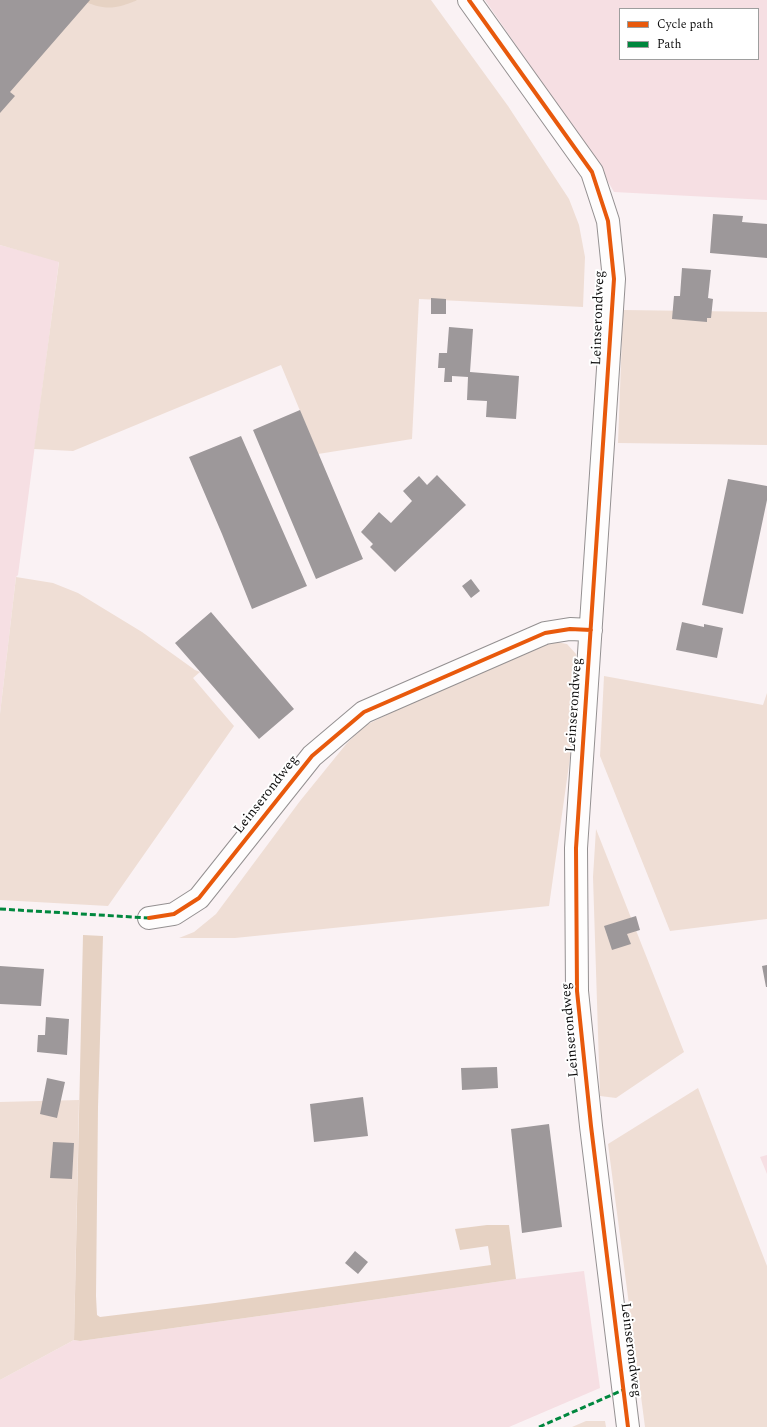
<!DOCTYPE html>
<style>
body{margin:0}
#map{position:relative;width:767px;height:1427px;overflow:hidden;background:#faf2f4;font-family:Spectral,serif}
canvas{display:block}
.legend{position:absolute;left:619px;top:8px;width:140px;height:52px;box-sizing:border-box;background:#fff;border:1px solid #9e9e9e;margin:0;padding:5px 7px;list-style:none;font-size:12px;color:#0d0d0d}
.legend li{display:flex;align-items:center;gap:8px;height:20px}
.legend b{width:20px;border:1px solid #9e9e9e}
</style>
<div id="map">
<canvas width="767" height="1427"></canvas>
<ul class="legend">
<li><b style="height:5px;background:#e8590c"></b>Cycle path</li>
<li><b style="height:5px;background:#00873e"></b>Path</li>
</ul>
</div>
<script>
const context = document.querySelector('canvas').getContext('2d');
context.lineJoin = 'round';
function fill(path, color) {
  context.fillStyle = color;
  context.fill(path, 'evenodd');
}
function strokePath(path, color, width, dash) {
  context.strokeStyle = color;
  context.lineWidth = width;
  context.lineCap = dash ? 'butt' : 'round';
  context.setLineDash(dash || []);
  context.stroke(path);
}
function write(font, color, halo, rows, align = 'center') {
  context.font = font + ' Spectral,serif';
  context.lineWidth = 4;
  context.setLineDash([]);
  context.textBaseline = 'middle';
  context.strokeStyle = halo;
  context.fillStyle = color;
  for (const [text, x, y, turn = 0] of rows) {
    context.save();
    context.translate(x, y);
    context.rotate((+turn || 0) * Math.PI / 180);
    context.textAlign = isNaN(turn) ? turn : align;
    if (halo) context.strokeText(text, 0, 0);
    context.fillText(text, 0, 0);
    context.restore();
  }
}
const farmland = new Path2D(`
 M485,0h282v200l-153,-8 -15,-26zM620,9h138v50h-138z
 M0,245l59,16 -41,314 -2,2 -16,137z
 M767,1155v19l-7,-17z
 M584,1271l16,117 -91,39h-509v-47l74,-40 6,1 237,-33 199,-29z`);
const green = new Path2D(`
 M77,0l36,7 25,-7h293l77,106 61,93 10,26 6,32 -2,50 -164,-8 -7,140 -94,15 -37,-89 -208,86 -39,-2 25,-187 -59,-17v-158z
 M623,310l144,2v133l-149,-2z
 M16,577l37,6 25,10 64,39 53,38 5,2 -7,6 41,48 -126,180 -108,-6v-186z
 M556,642l11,2 9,10 4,33 -31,219 -314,32h-56l15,-6 22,-18 84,-113 47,-58 19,-18 158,-77 15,-4z
 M604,676l159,29 4,-12v226l-97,12 -70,-175z
 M596,829l88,223 -68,46 -16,-2 -7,-219z
 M698,1088l69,178v161h-122l-37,-283z
 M79,1100l-5,240 -74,40v-278z
 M586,1421h19l1,6h-34z`);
const forest = new Path2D(`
 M80,0h58c-25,10 -33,10 -58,0z
 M83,935l20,1 -5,171 -2,189 1,19 3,2 115,-14 276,-38 -3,-19 -28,4 -5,-21 32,-4h22l7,54 -199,29 -237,33 -6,-1z`);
const building = new Path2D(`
 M0,0h90l-80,92 5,4 -15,17z
 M713,214l30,2 -1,6 25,2v34l-57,-5z
 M682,268l29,2 -3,28 5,1 -2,19h-4v4l-35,-3 2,-23h6z
 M431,298l15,1v15h-15z
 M449,327l24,2 -3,43 49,4 -3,43 -30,-2 1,-16 -20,-1 1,-23 -16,-1v6h-8l1,-14h-7l1,-15h8z
 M300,410l63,149 -47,20 -63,-149z
 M241,436l66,150 -55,23 -30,-75 -33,-77z
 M437,475l29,30 -71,67 -25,-25 3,-3 -12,-12 18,-20 12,11 21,-22 -9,-10 16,-15 8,9z
 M728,479l39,7v14l-24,114 -41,-9z
 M471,579l9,12 -9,7 -9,-12z
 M211,612l83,97 -35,30 -84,-96z
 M682,622l22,5v-3l19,4 -6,30 -41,-8z
 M636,916l4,14 -13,4 4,10 -19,6 -8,-24z
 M767,965v22h-1l-4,-21z
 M0,966l44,3 -3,37 -41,-2z
 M46,1017l23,2 -2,36 -30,-3 1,-17h7z
 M497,1067l1,21 -36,2 -1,-22z
 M47,1078l18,4 -8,36 -17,-4z
 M363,1097l5,39 -54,6 -4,-38z
 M549,1124l13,103 -40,6 -11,-104z
 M53,1142l21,1 -2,36 -22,-1z
 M355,1251l13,11 -10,12 -13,-11z`);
const minor = new Path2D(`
 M469,0l123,172 16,49 6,58 -38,569 1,143 14,135 37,301
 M149,918l25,-4 25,-16 113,-142 52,-44 181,-79 25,-4 21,1`);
const quiet = new Path2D(`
 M0,909l149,9
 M539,1427l84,-37`);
const cycleway = new Path2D(`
 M469,0l123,172 16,49 6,58 -38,569 1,143 14,135 37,301
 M149,918l25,-4 25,-16 113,-142 52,-44 181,-79 25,-4 21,1`);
const streetNames = [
 ["Leinserondweg",599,318,-88],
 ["Leinserondweg",575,705,-86],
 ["Leinserondweg",267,795,-52],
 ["Leinserondweg",571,1030,-95],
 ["Leinserondweg",630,1350,83]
];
fill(farmland, '#f6dfe3');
fill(green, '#efded5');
fill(forest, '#e6d2c3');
fill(building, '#9d989a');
strokePath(minor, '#949091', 24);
strokePath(minor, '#fefdfd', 22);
strokePath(quiet, '#00873e', 3, [6, 3]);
strokePath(cycleway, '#e8590c', 4);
write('14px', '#0d0d0d', '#fff', streetNames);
</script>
